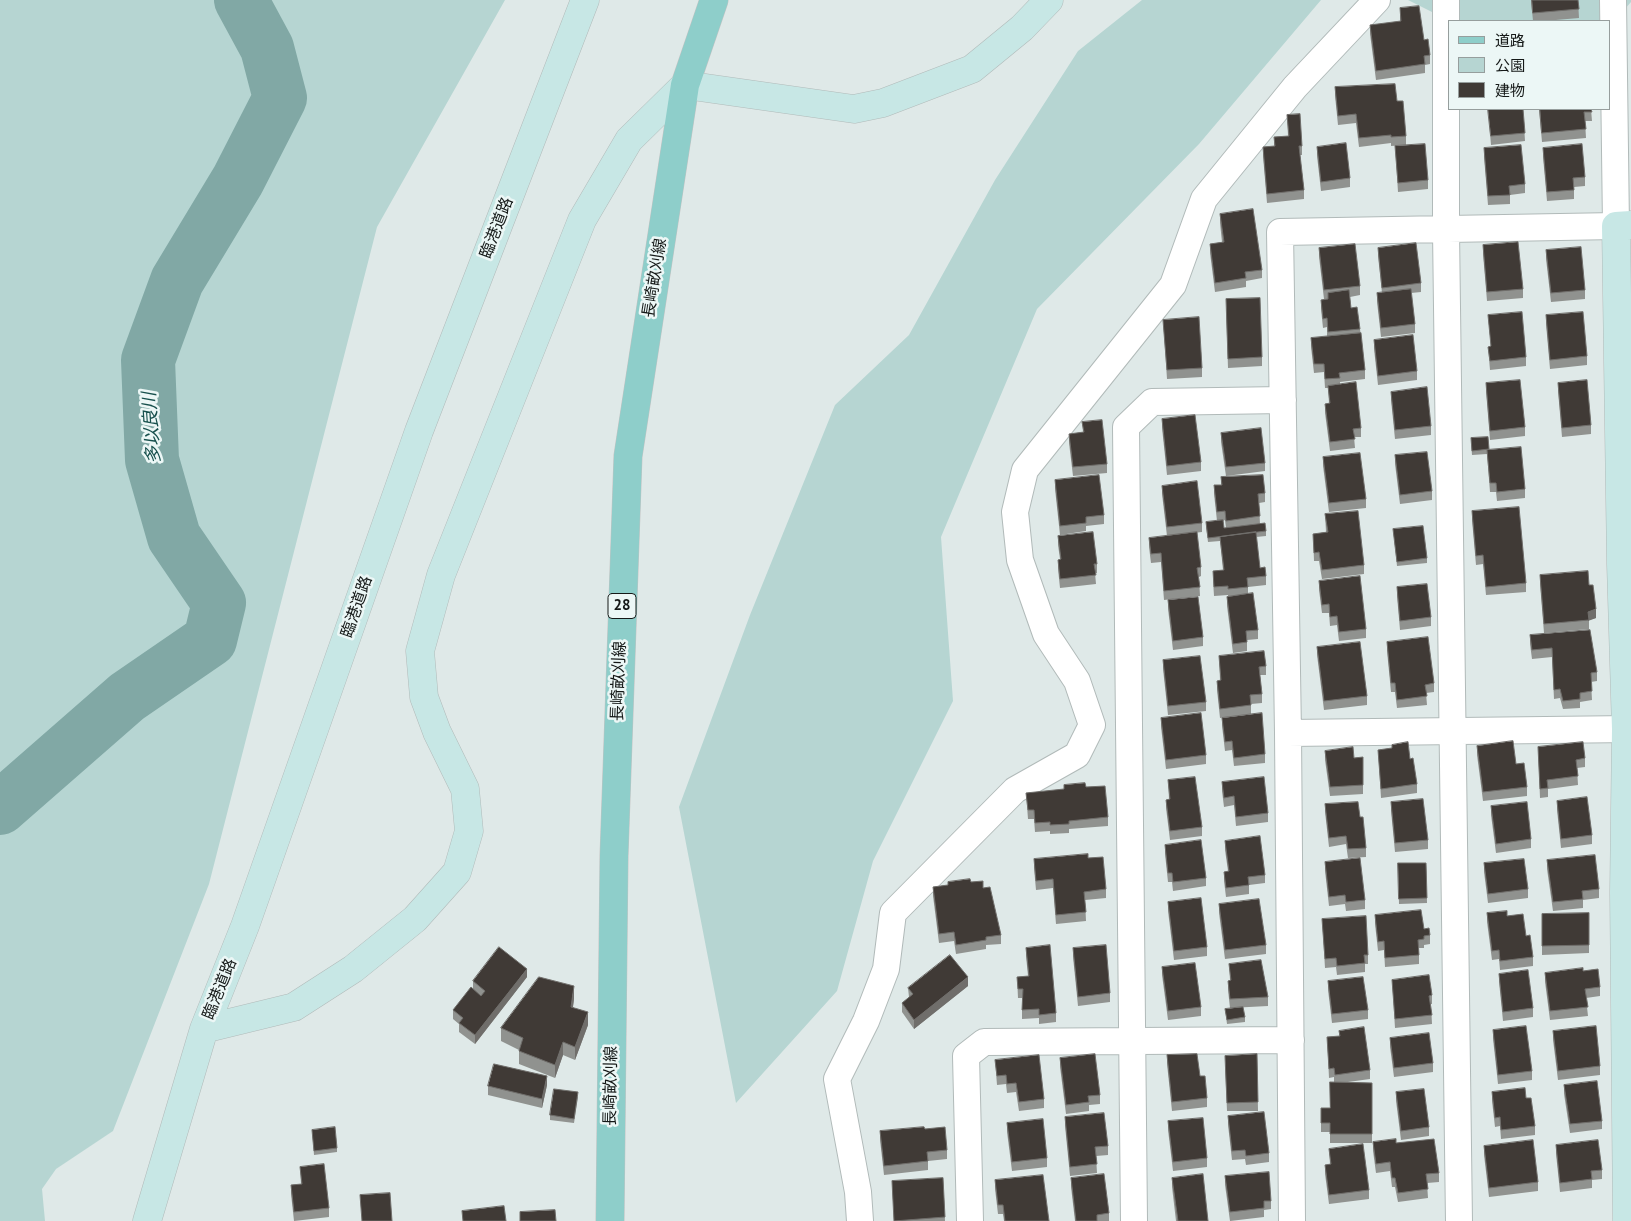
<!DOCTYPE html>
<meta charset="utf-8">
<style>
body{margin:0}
#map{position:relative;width:1631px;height:1221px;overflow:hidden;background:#dfe9e8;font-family:"PT Sans","Noto Sans JP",sans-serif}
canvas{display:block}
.legend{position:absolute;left:1448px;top:20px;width:162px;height:90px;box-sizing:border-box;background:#ecf7f6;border:1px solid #969e9d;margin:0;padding:6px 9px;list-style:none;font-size:15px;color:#141817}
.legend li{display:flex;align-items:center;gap:10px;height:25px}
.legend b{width:25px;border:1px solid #969e9d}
</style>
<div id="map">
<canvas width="1631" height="1221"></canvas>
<ul class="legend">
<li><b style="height:6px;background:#8ececa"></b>道路</li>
<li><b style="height:14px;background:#b6d5d2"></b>公園</li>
<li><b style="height:14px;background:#403a36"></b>建物</li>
</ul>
</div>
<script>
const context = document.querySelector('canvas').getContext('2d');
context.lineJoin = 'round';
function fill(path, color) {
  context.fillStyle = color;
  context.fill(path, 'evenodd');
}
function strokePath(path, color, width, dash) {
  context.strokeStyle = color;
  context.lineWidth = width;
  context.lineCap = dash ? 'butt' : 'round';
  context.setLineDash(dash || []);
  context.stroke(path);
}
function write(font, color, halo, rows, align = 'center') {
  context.font = font + ' "PT Sans","Noto Sans JP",sans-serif';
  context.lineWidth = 5;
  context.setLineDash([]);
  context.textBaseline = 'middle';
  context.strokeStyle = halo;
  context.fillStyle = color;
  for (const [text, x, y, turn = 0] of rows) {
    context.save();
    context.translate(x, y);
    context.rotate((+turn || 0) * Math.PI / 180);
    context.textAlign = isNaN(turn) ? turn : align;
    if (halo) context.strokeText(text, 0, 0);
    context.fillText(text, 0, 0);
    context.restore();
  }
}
const green = new Path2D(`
 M0,0h505l-128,227 -168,657 -96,247 -57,38 -14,20 3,32h-45z
 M1142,0h179l-122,144 -162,165 -96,228 12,164 -80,160 -36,130 -101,112 -57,-296 71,-192 85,-210 74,-70 86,-155 83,-129z
 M1408,0h223v2l-21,24v-5h-160z`);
const river = new Path2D(`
 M0,808l127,-111 83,-57 9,-37 -45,-66 -22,-77 -4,-100 29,-79 61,-101 42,-82 -13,-50 -26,-48`);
const street = new Path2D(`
 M1446,0v231l13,990
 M1288,733l343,-4
 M860,1221l-2,-29 -21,-113 29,-58 20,-52 7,-56 122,-123 62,-35 15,-30 -15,-44 -31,-47 -26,-74 -5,-48 10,-42 148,-185 31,-86 91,-112 82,-87
 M970,1221l-4,-165 18,-14 307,-2
 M1134,1221l-8,-794 26,-25 131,-2
 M1292,1221l-4,-488 -8,-501 336,-6 -3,-226`);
const secondary = new Path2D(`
 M204,1029l90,-22 59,-38 62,-50 42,-47 12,-41 -4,-42 -28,-57 -13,-35 -4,-46 21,-76 141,-355 47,-80 56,-55 169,24 29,-6 89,-34 50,-41 27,-28
 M147,1221l57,-192 41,-103 174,-495 166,-431
 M1627,1221l-3,-329 2,-163 -5,-165 -5,-338 15,-1`);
const primary = new Path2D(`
 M610,1221l4,-365 14,-400 57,-371 29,-85`);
const wall = new Path2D(`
 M1531,0h47l1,18 -35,3h-11z
 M1400,8l24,32 6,15v9l-5,1v8l-49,7 -6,-46v-9l30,-3z
 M1335,87l62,14 9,35v9l-15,1v-3l-32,4 -3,-24 -18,2 -3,-29z
 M1488,109h35l2,32 -34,4z
 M1539,109h52l1,12h-7l1,17 -44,4z
 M1287,115l15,31v9h-2l4,35v9l-37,4 -4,-47v-9l11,-1v-9l14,-1z
 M1395,146l33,34v9l-30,3z
 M1317,147l33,31v9l-29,4 -4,-35z
 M1484,148l41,36v9l-15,2v9l-22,1 -4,-48z
 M1543,148l42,29v9l-11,1v12l-27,2 -4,-44z
 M1220,214l42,56v8l-16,3v6l-31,5 -5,-39v-9l12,-2 -2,-19z
 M1483,245l40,44v9l-36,3 -4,-47z
 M1319,248l41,38v9l-10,2 1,11 9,21 5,41v9l-25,3v2l21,44v9h-7l1,11 -25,3 -5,-38v-9l4,-1 -1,-15h-3l-1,-16 -10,1 -3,-26v-9l16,-2v-9l-4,1 -2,-19v-9l3,-1 -5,-42z
 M1378,248l43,35v9l-10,1 4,31v9l-34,4 -4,-35v-9h5l-4,-37z
 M1546,250l39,40v9l-34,3 -5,-43z
 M1226,308l36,49v9l-34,2z
 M1488,315l38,42v9l-36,4 -2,-23 3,-1z
 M1546,315l41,41v9l-37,4 -4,-45z
 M1163,320l39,48v9l-35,2z
 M1374,340l43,31v9l-39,5 -4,-36z
 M1486,383l39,44v9l-35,4 -4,-49z
 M1558,383l33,42v9l-29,3 -4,-46z
 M1391,392l40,34v9l-36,4 -4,-39z
 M1162,419l39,43v9l-34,4 -5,-47z
 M1082,422l25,42v9l-34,3 -4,-33v-9l14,-2z
 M1221,433l44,30v8l-39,5 -5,-34z
 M1488,437l1,13 36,39v9l-28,3 -1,-9h-6l-3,-38 -15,1 -1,-12v-5z
 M1395,455l37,36v9l-32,4 -5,-40z
 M1323,457l43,42v9l-37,4 -6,-46z
 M1221,477l44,16v9l-6,1 1,21 6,7v5l-10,1 4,31 6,8v9l-18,2v7l10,36v9l-11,1v11l-14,2 -6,-47v-9l1,-1v-1l-14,1 -1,-16v-9l10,-1 -3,-29 -12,1 -2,-15v-5l11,-1 -3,-27v-9h7zM1225,520l1,8h-2l-1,-7z
 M1055,480l49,35v9l-18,2v5l-26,4 -5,-46z
 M1162,486l40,37v9l-35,4 -5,-42z
 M1472,511l54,72v9l-40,3 -3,-31 -7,1 -4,-45z
 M1325,514l39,51v9l-42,5 -3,-18h-5l-1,-27 13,-2z
 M1393,529l34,29v5l-30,3z
 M1058,536l39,28v9h-2l1,11 -36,4 -2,-19v-9l2,-1 -2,-14z
 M1149,538l52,29v9l-2,1 1,19 -36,4 -3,-38 -10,1 -2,-16z
 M1540,575l49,10 7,33 -7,2v9l-45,4 -4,-49z
 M1319,581l47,48v9l-27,3 -2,-16 -7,1 -1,-13h-7l-3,-23z
 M1397,587l34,30v9l-31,4 -3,-34z
 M1168,600l35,37v9l-30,4 -5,-41z
 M1530,635l67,37v9l-6,1 1,18 -12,2v6l-17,1 -3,-11 -6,1 -2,-42 -20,2 -2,-15z
 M1387,642l47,41v9l-8,1 1,12 -30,3 -2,-16h-4l-4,-41z
 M1317,647l50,49v9l-43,5 -7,-55z
 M1219,656l47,10v9h-6l2,19v9l-11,1v10l-31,4 -3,-28v-9l3,-1z
 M1163,660l43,42v9l-38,4 -5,-46z
 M1161,718l45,37v9l-40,5 -5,-42z
 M1222,718l43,36v9l-31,3 -2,-16 -7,1 -3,-25z
 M1392,745l18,14 7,25v9l-36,5 -3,-48 14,-2z
 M1477,746l39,18 11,23v9l-44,5 -6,-46z
 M1538,747l47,11v9l-8,1 1,17 -30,4v8l-8,1z
 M1325,751l29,7 9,-1v37l-33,2 -5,-36z
 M1168,780l34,47v9l-32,4 -4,-32v-8l3,-1z
 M1222,782l46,31v9l-32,4 -2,-21 -10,2 -2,-16z
 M1064,785l22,2 22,30v9l-39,3v4l-19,1v-3l-15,1 -1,-13h-6l-2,-26 38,-3z
 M1557,801l35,34v9l-31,4 -4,-38z
 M1391,802l37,38v9l-33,3 -4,-41z
 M1325,804l35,13 6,31v9l-18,1 -2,-14 -17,3 -4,-35z
 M1491,806l40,33v9l-35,5 -5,-38z
 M1225,841l40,34v8l-16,2v9l-23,3 -2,-16v-9l4,-1 -3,-21z
 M1165,845l41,33v8l-33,5 -1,-9h-4l-3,-28z
 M1088,858l18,31v9l-21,2 1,21 -30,3 -3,-36 -17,2 -2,-22v-9z
 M1547,860l52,29v9l-16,2v8l-30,3 -6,-42z
 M1325,862l40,38v9l-19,2 -1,-7 -16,2 -4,-35z
 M1398,863h28l1,40 -28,1z
 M1484,863l44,26v9l-40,5 -4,-31z
 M971,882l12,6 18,47v9l-15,1v4l-30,5 -2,-13 -15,2 -6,-47v-9z
 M1168,902l39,45v9l-33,4 -6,-49z
 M1219,904l47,41v9l-41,5 -6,-46z
 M1487,913l20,3 19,20 7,21v9l-33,4 -1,-11 -7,1 -5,-38z
 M1589,913v40l-47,2v-41z
 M1375,915l55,20v9l-6,1v3h-5v16l-34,3 -1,-17 -6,1 -3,-27z
 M1322,919l46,36v9h-3v8l-28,3 -1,-8 -11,1z
 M1026,948l30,65v9l-17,2v-6l-17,1v-21h-4l-1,-21 11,-1 -2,-20z
 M1073,948l37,45v9l-32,4 -5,-49z
 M1229,964l39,33v9l-38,2 -2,-18v-9l2,-1z
 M1162,967l39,40v9l-33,4 -6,-45z
 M1583,971l17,16v9l-14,2 2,18 -38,4 -5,-38v-9z
 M1499,974l34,34v9l-30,4 -4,-39z
 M527,977l-52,67 -16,-12v-8l-6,-5v-9l20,-22v-7z
 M1392,980l40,15v9h-1l1,20 -37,4z
 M1328,981l40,29v9l-36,4 -4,-33z
 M968,986l-54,43 -12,-17v-9l7,-6 -1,-9z
 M574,999l-1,8 15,18 -13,35 -12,-5 -8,23 -36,-14v-14l-18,-9v-13z
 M1225,1009l20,8v5l-18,2z
 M1493,1030l39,41v9l-34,4 -5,-45z
 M1339,1031l31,39v9l-22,3 24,1v60h-42v-11h-9v-24h9l4,-26v-5l-5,1 -2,-41 12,-1z
 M1553,1031l47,35v9l-42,5 -5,-40z
 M1390,1038l43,25v9l-39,5 -4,-30z
 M1257,1054l1,57h-31l-2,-46z
 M1167,1055l33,21 7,22v9l-35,4 -5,-47z
 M1060,1058l40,37v9l-11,1v6l-23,3 -6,-47z
 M995,1060l49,39v9l-25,3 -3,-19 -9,1 -1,-9 -9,1z
 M547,1085l-5,23 -54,-13v-9z
 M1564,1085l38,36v8l-32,4 -6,-39z
 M1396,1092l33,35v9l-28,4 -5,-39z
 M1492,1092l34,6 9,28v9l-34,4 -1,-13 -5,1 -3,-26z
 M578,1097l-4,26 -24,-3v-5z
 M1228,1116l41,37v9l-23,3 -1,-6 -13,1 -4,-35z
 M1065,1117l43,29v9l-12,1 1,17 -27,3 -5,-50z
 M1168,1121l39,37v9l-34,4 -5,-41z
 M1007,1123l40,35v9l-35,4 -5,-39z
 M925,1129l22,21v9l-19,2v9l-44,5 -4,-35v-9z
 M312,1130l25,18v4l-23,3z
 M1373,1142l23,1 43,30v9l-12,1 1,15 -30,4 -3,-15h-3l-2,-16 -14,2 -3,-22z
 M1556,1145l46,25v9l-10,1v8l-32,4 -4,-38z
 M1484,1146l54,36v9l-49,6 -5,-42z
 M1329,1149l40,41v9l-40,5 -4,-30v-9l5,-1z
 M300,1167l29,41v9l-35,4 -3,-27v-9l10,-1z
 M1225,1176l46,25v8l-7,1v7l-34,4 -5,-36z
 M943,1178l2,43h-51l-2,-40z
 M1071,1178l38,35v8h-34l-4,-34z
 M1172,1178l36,43h-32l-4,-34z
 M995,1180l54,41h-45l-1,-7h-5l-3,-25z`);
const shadedWall = new Path2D(`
 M1596,609v9l-8,3v-9z
 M527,969v8l-52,67v-9z
 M968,977v9l-54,43v-9z
 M574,986v13l-3,21v-13z
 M588,1012v13l-13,35v-13z
 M563,1042v13l-8,23v-13z
 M547,1076v9l-5,23v-9z`);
const building = new Path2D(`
 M1532,0h46l1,9 -46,4z
 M1419,6l5,34 4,-1 2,16 -6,1 1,8 -49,7 -6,-46 31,-4 -1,-13z
 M1395,84l2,17h6l3,35 -15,1v-2l-32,3 -3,-24 -18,2 -3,-29z
 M1488,109h35l2,24 -34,3z
 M1540,109h51l1,3h-8l2,17 -44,4z
 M1300,114l2,32h-3l5,44 -37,4 -4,-47 12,-1 -1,-9 15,-1 -2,-21z
 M1346,143l4,35 -29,4 -4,-35z
 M1425,144l3,36 -30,3 -3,-37z
 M1582,144l3,33 -12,1 1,12 -27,2 -4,-44z
 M1521,145l4,39 -16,2 1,9 -22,1 -4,-48z
 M1253,209l9,61 -17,2 1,6 -31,5 -5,-39 14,-2 -4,-28z
 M1518,242l5,47 -36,3 -4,-47z
 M1416,243l5,40 -39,5 -4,-40z
 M1355,244l5,42 -36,4 -5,-42z
 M1581,247l4,43 -34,3 -5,-43z
 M1411,289l4,35 -34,4 -4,-35z
 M1349,290l2,18 6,-1 3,22 -32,3 -1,-14 -4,1 -2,-19 7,-1v-6z
 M1260,298l2,59 -34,2 -2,-60z
 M1522,312l4,45 -36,4 -2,-14 3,-1 -3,-31z
 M1583,312l4,44 -37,4 -4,-45z
 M1199,317l3,51 -35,2 -4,-50z
 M1361,333l4,37 -26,3 1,5 -15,1 -1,-15h-10l-3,-26z
 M1413,335l4,36 -39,5 -4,-36z
 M1520,380l5,47 -35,4 -4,-48z
 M1587,380l4,45 -29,3 -4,-45z
 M1356,382l5,46 -8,1 2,10 -25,3 -5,-38 5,-1 -2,-17z
 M1427,387l4,39 -36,4 -4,-38z
 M1195,415l6,47 -34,4 -5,-47z
 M1102,420l5,44 -34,3 -4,-33 15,-2 -2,-10z
 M1261,428l4,35 -39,4 -5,-34z
 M1488,437l1,12 -17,2 -1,-13z
 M1521,447l4,42 -28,3 -1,-9h-6l-3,-33z
 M1427,452l5,39 -32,4 -5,-40z
 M1360,453l6,46 -37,4 -6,-46z
 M1099,475l5,40 -18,2v6l-26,3 -5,-46z
 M1263,475l2,18 -7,1 2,22 -34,5 -1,-10 -8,1 -3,-27h8l-1,-8z
 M1197,481l5,42 -35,4 -5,-41z
 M1519,507l7,76 -40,4 -3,-32 -7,1 -4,-45z
 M1358,511l6,54 -42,5 -3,-18 -5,1 -1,-19 15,-2 -3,-18z
 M1223,520l1,8 41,-5 1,8 -58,7 -2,-16z
 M1423,526l4,32 -30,4 -4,-33z
 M1093,532l4,32h-3l2,11 -36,4 -2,-19 3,-1 -3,-23z
 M1197,532l4,35 -4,1 3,19 -36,4 -3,-38 -10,1 -2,-16z
 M1256,532l4,36 5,-1 1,9 -19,2 1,9 -20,2v-3l-14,1 -1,-16 11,-1 -4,-33z
 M1588,571l1,14h4l3,24 -8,3 1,8 -45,4 -4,-49z
 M1360,576l6,53 -27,3 -2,-16 -7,1 -1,-13 -7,1 -3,-24z
 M1427,584l4,33 -31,4 -3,-34z
 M1253,593l5,37 -12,1 1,11 -14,2 -6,-47z
 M1198,597l5,40 -30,4 -5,-41z
 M1590,630l7,42 -6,1 1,18 -12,2v6l-17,2 -3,-12 -6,1 -2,-42 -20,2 -2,-15z
 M1428,637l6,46 -9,2 2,11 -30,4 -2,-17h-4l-4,-41z
 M1360,642l7,54 -43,5 -7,-54z
 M1264,651l2,15 -7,1 3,27 -12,1 1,10 -31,4 -3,-28 4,-1 -2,-24z
 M1200,656l6,46 -38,4 -5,-46z
 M1201,713l5,42 -40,5 -5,-42z
 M1262,713l3,41 -31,4 -2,-17 -7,1 -3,-24z
 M1513,741l3,23 8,-1 3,24 -44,5 -6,-46z
 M1408,742l2,17 3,-1 4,26 -36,5 -3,-39 14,-2v-3z
 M1583,742l2,16 -9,2 2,16 -31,4 1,8 -8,1 -2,-42z
 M1353,747l1,11 9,-1v28l-33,2 -5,-36z
 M1195,777l7,50 -32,4 -4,-31 4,-1 -2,-19z
 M1264,777l4,36 -32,4 -2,-21 -10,2 -2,-16z
 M1085,783l1,4 19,-1 3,31 -39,4v3l-19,1v-3l-15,1 -1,-13h-6l-2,-17 38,-4v-4z
 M1587,797l5,38 -31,4 -4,-38z
 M1423,799l5,41 -33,3 -4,-41z
 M1358,802l2,15h3l3,31 -18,1 -2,-13 -17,2 -4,-34z
 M1527,802l4,37 -35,5 -5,-38z
 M1260,836l5,39 -17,2 1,8 -23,3 -2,-16 5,-1 -4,-30z
 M1201,840l5,38 -33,4 -1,-9h-4l-3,-28z
 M1088,854v4l15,-1 3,32 -22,3 2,20 -30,3 -3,-36 -17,2 -2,-22z
 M1595,855l4,34 -17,2 1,8 -30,3 -6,-42z
 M1360,858l5,42 -19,2 -1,-7 -16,2 -4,-35z
 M1524,859l4,30 -40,5 -4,-31z
 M1398,863h28l1,35 -28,1z
 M970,879l1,3 12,-1v7l7,-1 11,48 -15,2v3l-30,5 -2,-13 -15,2 -6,-47 15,-2v-3z
 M1201,898l6,49 -33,4 -6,-49z
 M1259,899l7,46 -41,5 -6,-46z
 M1421,910l3,19 5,-1 1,7 -6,1v3l-6,1 1,15 -34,3 -1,-17 -6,1 -3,-27z
 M1507,911v5l16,-2 3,22 4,-1 3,22 -33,4 -1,-11 -7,1 -5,-38z
 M1589,913v32l-47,1v-32z
 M1366,916l2,39h-4l1,8 -28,3 -1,-8 -11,1 -3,-40z
 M1050,945l6,68 -17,2v-6l-17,1 1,-21h-5l-1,-12 12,-1 -3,-28z
 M1106,945l4,48 -32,4 -5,-49z
 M499,947l28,22 -52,66 -16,-12 4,-5 -10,-8 18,-23 10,9 4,-5 -12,-10z
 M950,955l18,22 -54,43 -12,-17 11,-9 -5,-6z
 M1261,960l7,37 -38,2 -2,-18 3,-1 -2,-16z
 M1195,963l6,44 -33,4 -6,-44z
 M1583,968v3l15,-2 2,18 -15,2 3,18 -38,4 -5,-38z
 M1528,970l5,38 -30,4 -4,-38z
 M1429,975l3,20 -3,1 3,19 -37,4 -3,-39z
 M539,977l35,9 -3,21 17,5 -13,35 -12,-5 -8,23 -36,-14 4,-13 -22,-10z
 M1363,977l5,33 -36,4 -4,-33z
 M1243,1007l2,10 -18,3 -2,-11z
 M1526,1026l6,45 -34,4 -5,-45z
 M1596,1026l4,40 -42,5 -5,-40z
 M1364,1027l6,43 -35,5 -1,-7 -5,1 -2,-32 13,-1 -1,-5z
 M1429,1033l4,30 -39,5 -4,-30z
 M1095,1054l5,41 -12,1 1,6 -23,3 -6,-47z
 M1197,1054l3,22h5l2,22 -35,4 -5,-47z
 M1257,1054l1,48 -31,1 -2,-47z
 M1039,1055l5,44 -25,3 -3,-19 -9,1 -1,-9 -9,1 -2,-16z
 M494,1064l53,12 -5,23 -54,-13z
 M1597,1081l5,40 -32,3 -6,-39z
 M1330,1082l42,1v51h-42v-11h-9v-15h9z
 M1525,1088l1,10h5l4,28 -34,4 -1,-13 -5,1 -3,-26z
 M554,1089l24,3 -4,27 -24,-4z
 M1424,1089l5,38 -28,4 -5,-39z
 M1264,1112l5,41 -23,3 -1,-6 -13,1 -4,-35z
 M1104,1113l4,33 -13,1 2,17 -27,3 -5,-50z
 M1203,1118l4,40 -34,4 -5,-41z
 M1043,1119l4,39 -35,4 -5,-39z
 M335,1127l2,21 -23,3 -2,-21z
 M924,1127l1,2 20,-2 2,23 -20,2 1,9 -44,5 -4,-35z
 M1396,1139v4l38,-4 5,34 -13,1 2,15 -30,4 -3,-15h-3l-2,-16 -14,2 -3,-22z
 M1533,1140l5,42 -49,6 -5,-42z
 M1598,1140l4,30 -11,1 1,8 -32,4 -4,-38z
 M1363,1144l6,46 -40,5 -4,-30 6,-1 -2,-15z
 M324,1164l5,44 -35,4 -3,-27 11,-1 -2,-17z
 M1269,1172l2,29h-7v7l-34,4 -5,-36z
 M1104,1174l5,39 -12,2v6h-21l-5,-43z
 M1203,1174l5,47h-30l-6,-43z
 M1043,1175l6,46h-44l-2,-16h-5l-3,-25z
 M943,1178l2,39 -51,4 -2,-40z
 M390,1193l2,28h-30l-2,-26z
 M504,1206l2,15h-43l-1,-10z
 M555,1210l1,11h-36v-9z`);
const shields = [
 [622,606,28]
];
const shieldNames = [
 ["28",622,606]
];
const streetNames = [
 ["臨港道路",497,228,-69],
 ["長崎畝刈線",655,278,-81],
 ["臨港道路",357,607,-71],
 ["長崎畝刈線",619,681,-88],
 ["臨港道路",220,989,-68],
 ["長崎畝刈線",611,1086,-89]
];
const waterNames = [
 ["多以良川",152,428,-94]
];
fill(green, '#b6d5d2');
strokePath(river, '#81a8a5', 54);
strokePath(street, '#b1bab9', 28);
strokePath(secondary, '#b1bab9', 29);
strokePath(primary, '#c2c3c3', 29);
strokePath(street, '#fff', 26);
strokePath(secondary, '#c7e7e5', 28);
strokePath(primary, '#8ececa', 28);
fill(wall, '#90928f');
fill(shadedWall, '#706e6b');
fill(building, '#403a36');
strokePath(building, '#706e6b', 1);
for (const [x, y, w] of shields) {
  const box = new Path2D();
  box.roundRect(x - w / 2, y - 12.5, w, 25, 4);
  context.fillStyle = '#ecf7f6';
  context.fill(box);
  strokePath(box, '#141817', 1);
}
write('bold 15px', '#141817', null, shieldNames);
write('16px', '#141817', '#ecf7f6', streetNames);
write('italic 18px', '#17504d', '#ecf7f6', waterNames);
</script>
